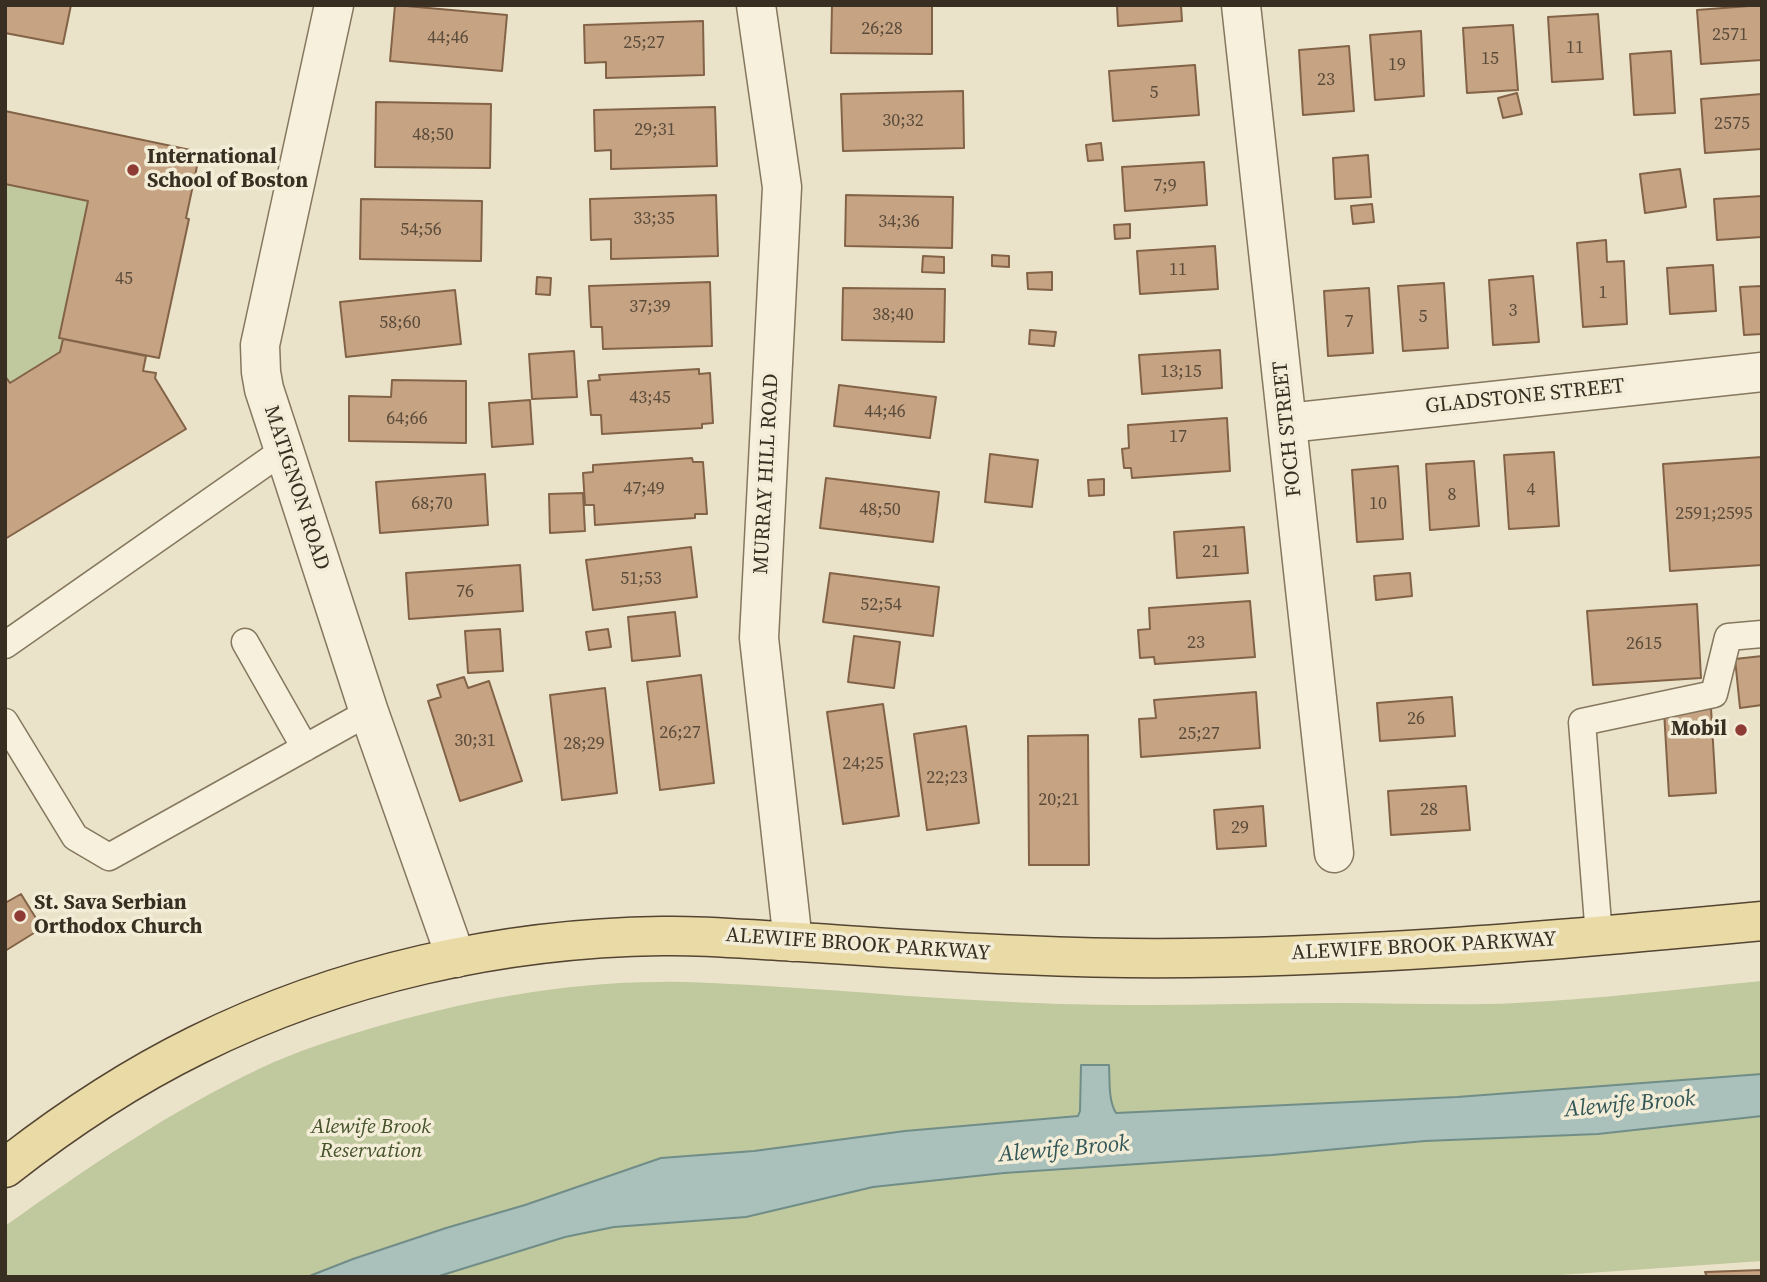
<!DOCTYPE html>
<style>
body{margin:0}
#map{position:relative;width:1767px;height:1282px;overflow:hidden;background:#ebe3c9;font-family:"Source Serif 4",serif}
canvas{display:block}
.frame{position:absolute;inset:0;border:7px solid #382e21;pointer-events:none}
</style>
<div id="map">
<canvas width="1767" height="1282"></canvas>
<div class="frame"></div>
</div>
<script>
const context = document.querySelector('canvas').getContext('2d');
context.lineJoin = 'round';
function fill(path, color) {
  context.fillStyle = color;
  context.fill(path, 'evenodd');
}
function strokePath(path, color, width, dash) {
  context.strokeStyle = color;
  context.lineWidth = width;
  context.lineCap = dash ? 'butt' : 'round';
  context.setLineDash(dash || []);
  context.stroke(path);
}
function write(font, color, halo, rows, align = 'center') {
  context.font = font + ' "Source Serif 4",serif';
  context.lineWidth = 7;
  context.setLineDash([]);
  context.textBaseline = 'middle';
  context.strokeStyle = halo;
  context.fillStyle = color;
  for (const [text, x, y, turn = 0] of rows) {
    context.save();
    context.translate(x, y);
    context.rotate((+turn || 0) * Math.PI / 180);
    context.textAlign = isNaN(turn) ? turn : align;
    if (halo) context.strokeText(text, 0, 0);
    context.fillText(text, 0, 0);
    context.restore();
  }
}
const green = new Path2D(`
 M5,184l83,17 -29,137 4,1 -3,13 -50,31 -5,-4z
 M1762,981v93l-305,23 -341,16 -5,-13 -2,-34 -28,-1 -1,46 -2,5 -173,15 -151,20 -229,54 -79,23 -93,31 -46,18h-302v-51c82,-58 165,-115 256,-158 36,-17 74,-29 111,-40 93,-27 191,-46 288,-46 30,-1 60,2 91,3 103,6 206,16 309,19 95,3 189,-1 283,-1 58,0 116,3 173,0 82,-4 164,-14 246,-22z
 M1762,1116v145l-231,16h-1095l129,-40 49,-10 132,-10 127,-30 131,-14 421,-32 173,-7z`);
const water = new Path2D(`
 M1081,1065h28c1,16 -1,35 7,48l341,-16 305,-23v42l-164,18 -173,7 -153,14 -268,18 -131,14 -127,30 -132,10 -49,10 -129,40h-129l46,-18 93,-31 79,-23 136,-47 93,-7 151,-20 173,-15 2,-5z`);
const building = new Path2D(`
 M5,5h66l-8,39 -58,-11z
 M395,5l112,10 -5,56 -112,-10z
 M832,5h100v49l-101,-1z
 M1117,5h64l1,16 -64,5z
 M1762,5v55l-61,4 -4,-54z
 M1598,14l5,65 -51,3 -4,-65z
 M703,21l1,54 -98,3v-16l-21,1 -1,-38z
 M1513,25l5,65 -51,3 -4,-65z
 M1421,31l3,65 -49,4 -5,-65z
 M1349,46l5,65 -51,4 -4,-65z
 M1671,51l4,62 -41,2 -4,-61z
 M1195,65l4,50 -86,6 -4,-50z
 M963,91l1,57 -121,3 -2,-57z
 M1517,93l5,21 -19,4 -5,-20z
 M1762,94v55l-57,4 -4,-54z
 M376,102l115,2 -1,64 -115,-1z
 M715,107l2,59 -106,3v-19l-16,1 -1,-41z
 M5,111l195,41 -14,66 3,1 -30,139 -100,-20 29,-137 -83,-17z
 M1101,143l2,17 -15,1 -2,-16z
 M1368,155l3,42 -36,2 -2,-41z
 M1204,162l3,43 -82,6 -3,-44z
 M1680,169l6,38 -41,6 -5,-39z
 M716,195l2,61 -107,3v-20l-20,1 -1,-41z
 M846,195l107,2 -1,51 -107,-2z
 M1762,196v41l-45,3 -3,-41z
 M361,199l121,2 -1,60 -121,-2z
 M1372,204l2,18 -21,2 -2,-18z
 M1130,224v14l-15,1 -1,-14z
 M1606,240l1,22 17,-1 3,63 -44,3 -6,-84z
 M1215,246l3,43 -78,5 -3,-43z
 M992,255l17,1v11l-17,-1z
 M923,256l21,1v16l-22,-1z
 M1713,265l3,46 -46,3 -3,-46z
 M1052,272v18l-24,-1 -1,-16z
 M1533,276l6,66 -46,3 -4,-65z
 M537,277l14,1 -1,17 -14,-1z
 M710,282l2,64 -109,3 -1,-22h-11l-2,-41z
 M1444,283l4,65 -45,3 -5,-65z
 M1762,286v48l-18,1 -4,-48z
 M843,288l102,1 -1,53 -102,-2z
 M1369,288l4,65 -45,3 -4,-65z
 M455,290l6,54 -115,13 -6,-55z
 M1030,330l26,2 -2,14 -25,-2z
 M63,339l83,17 -3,15 13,2 -1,5 31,51 -181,110v-163l5,7 50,-31z
 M1220,350l2,38 -80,6 -3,-39z
 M574,351l3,46 -45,2 -3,-45z
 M699,369v5l11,-1 3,50 -11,1v4l-100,6 -1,-19h-10l-3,-34 12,-1 -1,-5z
 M392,380l74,1v62l-117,-2v-45l42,1z
 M839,385l97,12 -6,41 -96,-12z
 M530,400l3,44 -41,3 -3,-44z
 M1227,418l3,53 -98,7 -1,-10h-7l-2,-19 7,-1 -1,-23z
 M1554,452l5,74 -50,3 -5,-74z
 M990,454l48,6 -6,47 -47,-5z
 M1762,457v108l-92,6 -7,-107z
 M692,458l1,4h10l4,52h-12v4l-100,7 -1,-20h-9l-2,-32 10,-1v-7z
 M1474,461l5,65 -49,4 -4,-66z
 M1398,466l5,73 -46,3 -5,-72z
 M485,474l3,51 -108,8 -4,-51z
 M826,478l113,14 -6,50 -113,-14z
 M1104,479v16l-15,1 -1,-16z
 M583,493l2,38 -35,2 -1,-39z
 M1244,527l4,46 -71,5 -3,-46z
 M691,547l6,50 -104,13 -7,-50z
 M520,565l3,46 -114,8 -3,-46z
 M830,573l109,14 -6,49 -110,-14z
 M1410,573l2,23 -36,4 -2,-24z
 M1250,601l5,56 -100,7 -1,-7 -14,1 -2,-28 12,-1 -1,-21z
 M1697,604l4,74 -108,7 -6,-74z
 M675,612l5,44 -48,5 -4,-44z
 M500,629l3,42 -35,2 -3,-42z
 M608,629l3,18 -22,3 -3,-18z
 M854,636l46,6 -6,46 -46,-6z
 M1762,656v49l-22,3 -5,-49z
 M701,675l13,108 -54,7 -13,-108z
 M464,677l4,11 21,-7 33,100 -62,20 -32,-100 13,-4 -4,-12z
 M605,688l12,105 -55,7 -12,-105z
 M1256,692l4,56 -119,9 -2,-38 17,-1 -2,-18z
 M1452,697l3,39 -75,5 -3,-38z
 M883,704l16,112 -56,8 -16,-112z
 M1711,708l5,85 -47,3 -5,-85z
 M966,726l13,97 -52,7 -13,-96z
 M1088,735l1,130h-60l-1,-129z
 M1466,786l4,44 -79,5 -3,-44z
 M1263,806l3,40 -49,3 -3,-39z
 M21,894l21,34 -37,23v-48z
 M1762,1270v7h-55l-2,-5z`);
const service = new Path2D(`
 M245,642l60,106
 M5,645l279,-195
 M5,722l70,115 34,20 260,-145
 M1599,936l-17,-214 132,-28 14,-57 34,-3`);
const minor = new Path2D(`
 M334,5l-74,340 1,27 3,17 20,61 85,262 87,246
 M756,5l26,182 -23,451 34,304
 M1241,5l93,848
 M1288,423l474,-51`);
const primary = new Path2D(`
 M5,1168c60,-47 123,-89 192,-123 143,-71 305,-107 465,-109 46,-1 91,4 137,6 109,7 218,15 327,16 212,2 425,-17 636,-37`);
const markers = [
 [133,170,7,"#8f3b35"],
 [1741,730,7,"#8f3b35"],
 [20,916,7,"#8f3b35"]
];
const numberNames = [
 ["26;28",882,29],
 ["2571",1730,35],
 ["44;46",448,38],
 ["25;27",644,43],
 ["11",1575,48],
 ["15",1490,59],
 ["19",1397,65],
 ["23",1326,80],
 ["5",1154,93],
 ["30;32",903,121],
 ["2575",1732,124],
 ["29;31",655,130],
 ["48;50",433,135],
 ["7;9",1165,186],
 ["33;35",654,219],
 ["34;36",899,222],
 ["54;56",421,230],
 ["11",1178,270],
 ["45",124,279],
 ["1",1603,293],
 ["37;39",650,307],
 ["3",1513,311],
 ["38;40",893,315],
 ["5",1423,317],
 ["7",1349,322],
 ["58;60",400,323],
 ["13;15",1181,372],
 ["43;45",650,398],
 ["44;46",885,412],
 ["64;66",407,419],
 ["17",1178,437],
 ["47;49",644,489],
 ["4",1531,490],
 ["8",1452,495],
 ["68;70",432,504],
 ["10",1378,504],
 ["48;50",880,510],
 ["2591;2595",1714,514],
 ["21",1211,552],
 ["51;53",641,579],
 ["76",465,592],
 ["52;54",881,605],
 ["23",1196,643],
 ["2615",1644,644],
 ["26",1416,719],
 ["26;27",680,733],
 ["25;27",1199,734],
 ["30;31",475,741],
 ["28;29",584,744],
 ["24;25",863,764],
 ["22;23",947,778],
 ["20;21",1059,800],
 ["28",1429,810],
 ["29",1240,828]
];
const poiNames = [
 ["International",147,158],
 ["School of Boston",147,182],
 ["Mobil",1727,730,"right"],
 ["St. Sava Serbian",34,904],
 ["Orthodox Church",34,928]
];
const streetNames = [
 ["GLADSTONE STREET",1525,397,-6],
 ["FOCH STREET",1288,429,-96],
 ["MURRAY HILL ROAD",767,474,-87],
 ["MATIGNON ROAD",296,488,72],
 ["ALEWIFE BROOK PARKWAY",858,945,4],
 ["ALEWIFE BROOK PARKWAY",1424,947,-3]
];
const parkNames = [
 ["Alewife Brook",371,1128],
 ["Reservation",371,1152]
];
const waterNames = [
 ["Alewife Brook",1630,1105,-5],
 ["Alewife Brook",1064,1150,-5]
];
fill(green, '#c0c89e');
fill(water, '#a9c0bb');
strokePath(water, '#718d88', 2);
fill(building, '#c5a383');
strokePath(building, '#836347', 2);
strokePath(service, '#86775f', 29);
strokePath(minor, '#86775f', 41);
strokePath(primary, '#544533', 41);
strokePath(service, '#f6f0dc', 26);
strokePath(minor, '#f6f0dc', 38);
strokePath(primary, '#eadaa5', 38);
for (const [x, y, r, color] of markers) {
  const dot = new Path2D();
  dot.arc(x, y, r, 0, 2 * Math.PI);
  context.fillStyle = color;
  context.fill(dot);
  strokePath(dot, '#f3edd8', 2.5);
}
write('18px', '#5b4b3a', null, numberNames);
write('bold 21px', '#382e21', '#f3edd8', poiNames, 'left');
write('21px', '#382e21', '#f3edd8', streetNames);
write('italic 21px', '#45522a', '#f3edd8', parkNames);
write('italic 23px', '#325556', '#f3edd8', waterNames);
</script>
